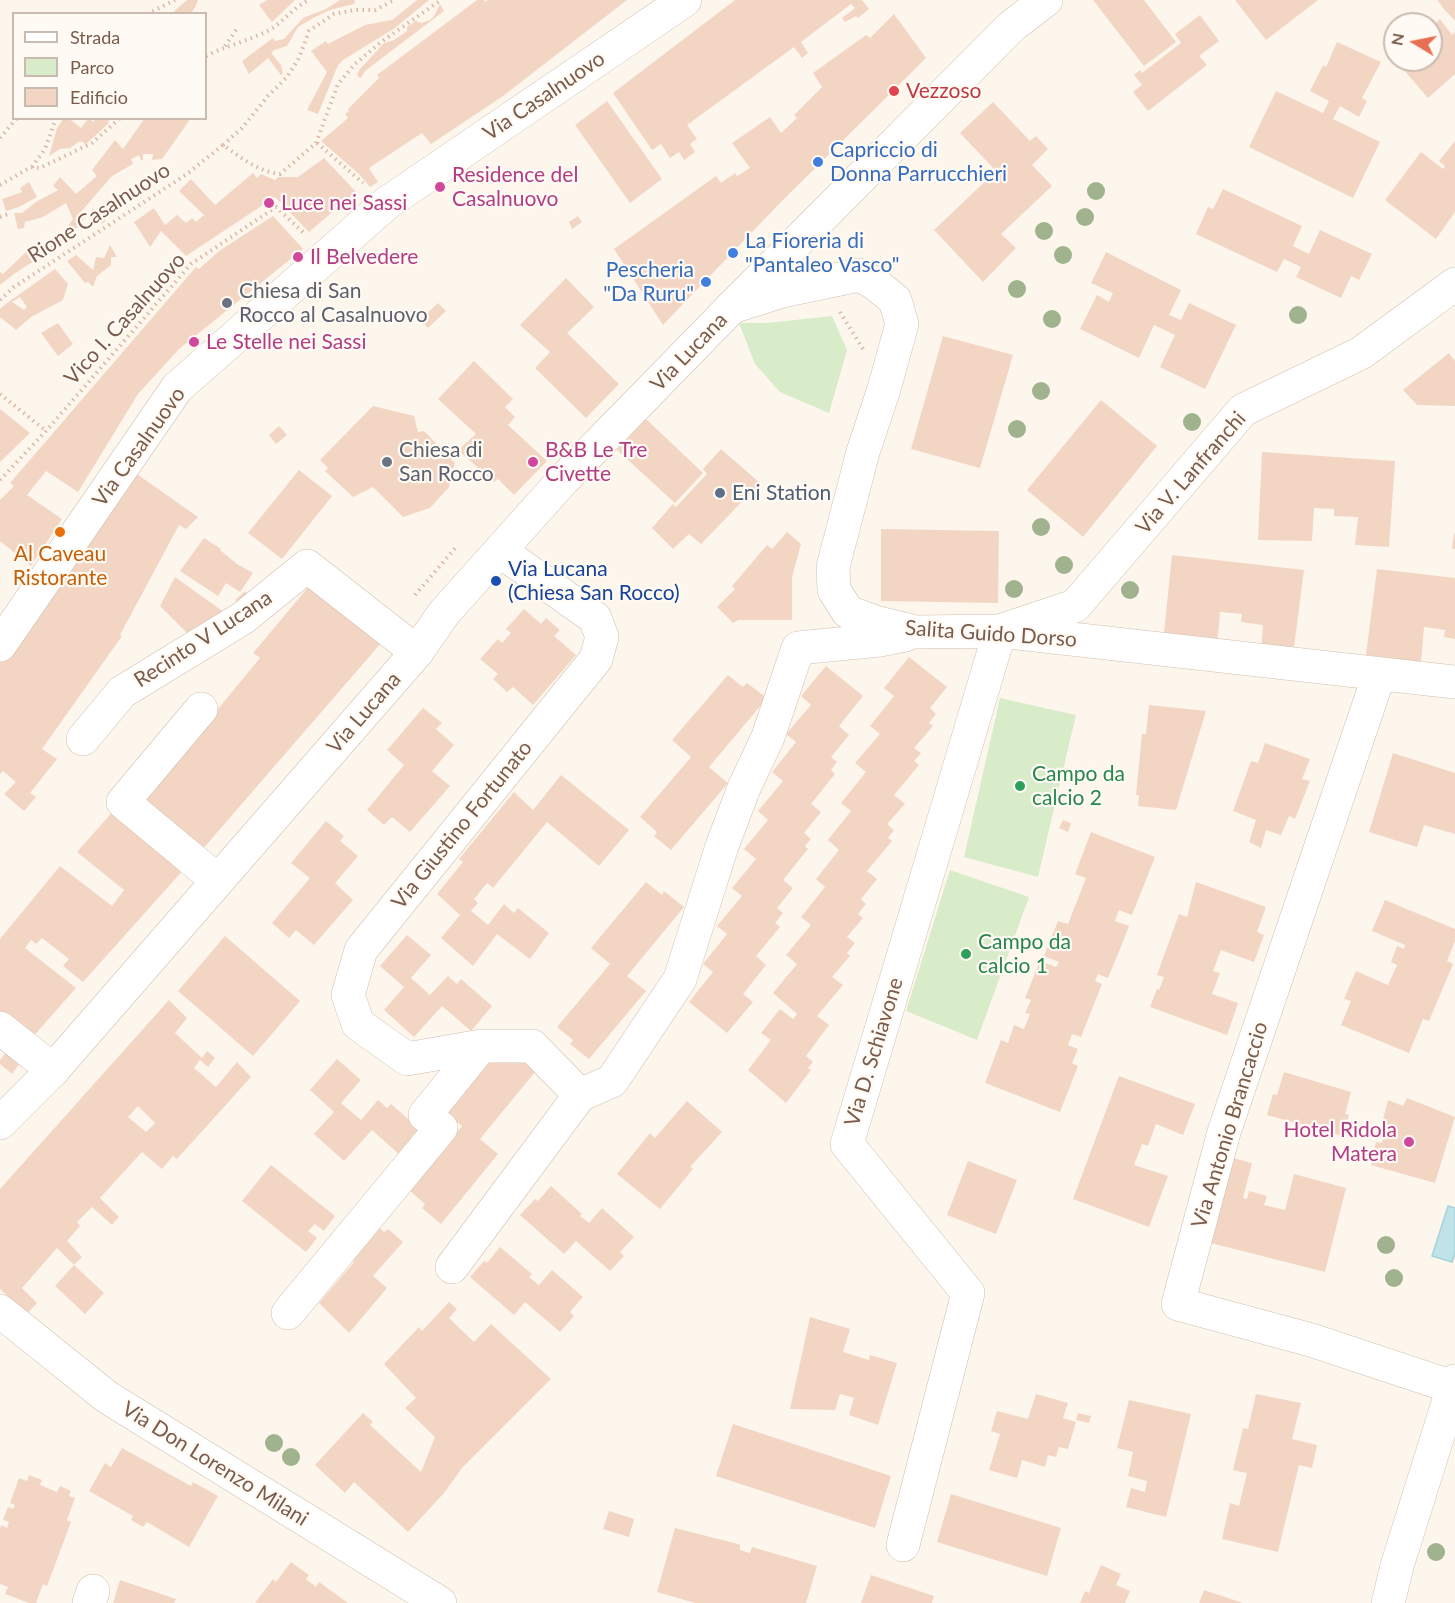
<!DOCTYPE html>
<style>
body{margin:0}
#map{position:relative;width:1455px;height:1603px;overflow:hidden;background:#fdf6ec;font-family:Lato,sans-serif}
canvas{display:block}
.legend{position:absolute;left:12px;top:12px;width:195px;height:108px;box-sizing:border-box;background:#fffaf3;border:2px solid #cabbb1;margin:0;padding:8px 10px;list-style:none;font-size:18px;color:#7a5c4d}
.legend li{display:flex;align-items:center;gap:12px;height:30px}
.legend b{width:30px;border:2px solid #cabbb1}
.north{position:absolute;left:1383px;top:12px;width:60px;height:60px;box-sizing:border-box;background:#fffaf3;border:2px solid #cabbb1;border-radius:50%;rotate:280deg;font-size:16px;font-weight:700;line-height:24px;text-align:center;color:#7a5c4d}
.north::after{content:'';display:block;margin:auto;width:21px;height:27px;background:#e76f51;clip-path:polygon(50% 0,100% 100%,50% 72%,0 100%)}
</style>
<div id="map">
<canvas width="1455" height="1603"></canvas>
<ul class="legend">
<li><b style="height:8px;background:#fff"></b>Strada</li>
<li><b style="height:16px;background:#d8ecc9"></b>Parco</li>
<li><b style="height:16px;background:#f3d5c3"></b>Edificio</li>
</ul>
<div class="north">N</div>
</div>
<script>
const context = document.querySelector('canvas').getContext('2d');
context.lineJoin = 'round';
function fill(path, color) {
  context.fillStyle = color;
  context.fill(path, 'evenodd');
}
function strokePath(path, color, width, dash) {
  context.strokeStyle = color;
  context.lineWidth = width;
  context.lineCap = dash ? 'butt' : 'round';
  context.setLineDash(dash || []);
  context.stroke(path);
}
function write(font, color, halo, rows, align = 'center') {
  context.font = font + ' Lato,sans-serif';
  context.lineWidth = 4.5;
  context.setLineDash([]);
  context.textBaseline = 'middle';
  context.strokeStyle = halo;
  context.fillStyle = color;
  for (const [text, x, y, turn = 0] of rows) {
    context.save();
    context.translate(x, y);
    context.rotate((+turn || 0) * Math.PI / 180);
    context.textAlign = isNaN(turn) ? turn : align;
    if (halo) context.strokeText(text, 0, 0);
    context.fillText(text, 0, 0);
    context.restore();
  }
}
const green = new Path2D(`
 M832,316l15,34 -18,63 -49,-21 -25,-28 -16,-41h28z
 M1000,698l76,17 -38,162 -74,-20z
 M950,870l79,27 -52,143 -71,-29z`);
const water = new Path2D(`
 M1448,1206l7,2v46l-3,8 -20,-6z`);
const building = new Path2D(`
 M187,0h11l-3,8 -3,3 3,3h-24z
 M267,0h28l-23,22 -13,-17z
 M340,0h15l-1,4 -24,6 -17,8 -15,9 -11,19 -13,4 -3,3 10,12 2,9 -2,1 -13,-17 -19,16 -7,-13 31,-23 2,3 9,-2 19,-21 23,-9z
 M417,0h12l-34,28 -52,32 -5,5 -20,49 -11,-4 20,-38 -16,-21 15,-10 2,3 37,-19 27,-5z
 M477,0h7l1,2 3,-2h139l-124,96 -72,48 -9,-11 -53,35 9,14 -8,5 -10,-12 -39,-34 27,-23 -3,-4 4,-3 -1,-2 31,-31 -2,-3z
 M735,0h127l7,9 -11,9 -2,-2 -11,6 -3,-4 13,-10 -4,-4 -50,38 7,11 -6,5 -8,-11 -107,78 10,14 -7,5 5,8 -11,8 -5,-8 -9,6 -9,-14 -9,6 -39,-57z
 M1093,0h51l32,42 -32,24z
 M1235,0h83l-52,40z
 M1437,0h18v21l-11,-12z
 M440,4l4,7 -79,60 -4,7 -3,-1 -1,-3 3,-5 24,-26 10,-3 13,-9v-4l9,-6 5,2 9,-3 4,-4z
 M894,14l32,44 -149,148 -114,119 -49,-76 102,-73 5,7 14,-10 2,3 13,-8 -18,-25 38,-26 11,16 16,-15 -3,-3 28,-28 -9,-14 53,-38 4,3z
 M1200,15l19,26 -20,15 8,9 -59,46 -15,-19 9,-7 -8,-10 6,-5 2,3 39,-30 -6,-9z
 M1440,19l12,16 3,-3v42l-27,24 -32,-37 35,-1v-33z
 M1337,42l44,20 -19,36 5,3 -8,16 -19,-11 -7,13 47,23 -27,56 -104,-51 27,-56 47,22 6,-12 -19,-10 13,-26 3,2z
 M607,101l55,78 -32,24 -55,-78z
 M993,102l37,39 6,-5 12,13 -16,16 20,21 -51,48 15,14 -33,34 -49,-52 62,-59 -36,-38z
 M64,118h4l13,10 8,-10 4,4 3,-4h15l-3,4 1,1 -23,21 -6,-3 -10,7 -10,1 -11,7 8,-28z
 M145,118h43l1,3 -27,38 -10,1 1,-6h-10v6h-2l-2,-5 -8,4 2,5 -21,12 -32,37 5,4 -16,21 -55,36 -14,11v-13l3,2 23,-22 24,-6 9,-8 14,-19 -7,-16 -23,14 -18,5 -1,6 -6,1 -4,-16h8l14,-11 22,-12 -5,-4 7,-9 16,17 21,-18 -5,-6 23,-30 8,9z
 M1455,141v71l-19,27 -51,-39 36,-48 22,17 2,-3 -6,-5z
 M324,158l32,34 -47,40 -34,-35 -89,59 -25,-25 -11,16 -16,-25 20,-14 11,17 12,-10 9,8 6,-5 4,4 8,-7 -25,-24 12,-12 24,26 38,-32 4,5 4,-4 14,6 3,-3h20z
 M29,182l8,15 -18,10 -13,4 -4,-12 20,-7 -2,-4z
 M1223,189l79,37 -9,20 16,8 11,-24 52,24 -13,26 -8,-4 -10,22 -45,-21 5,-10 -17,-8 -7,13 -81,-38 12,-27 5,2z
 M93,208l13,12 -4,4 -11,-13z
 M273,216l30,33 -124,100 -41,45 -60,98 -32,-21 -19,24 35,24 -31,47 -31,-25v-41l14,-14 -4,-3 186,-216 3,2 20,-18z
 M578,216l4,6 -10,7 -3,-7z
 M110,245l7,12h-6v8l-14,11 -4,11 -5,-5 -3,1 -18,-22 9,-6 17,15 3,-13 8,1z
 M1106,252l75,38 -12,25 12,5 8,-17 47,22 -31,64 -45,-22 15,-32 -21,-10 -15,33 -59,-29 17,-34 12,7 4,-9 -22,-10z
 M55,269l13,15 -5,16 -32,17 -15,13 -16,-13v-8l3,-3zM20,297l7,10 -3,3 -12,-8z
 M566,278l28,29 -27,26 52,51 -33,34 -51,-50 15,-16 -30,-27z
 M438,303l8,8 -18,17 -8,-8z
 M58,323l15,21 -15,12 -17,-23z
 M943,336l70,19 -33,113 -69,-19z
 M1449,353l6,8v45l-38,-1 -14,-15z
 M474,361l39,38 -8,8 10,10 -7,8 39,36 -33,34 -16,-16 -4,3 -36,-32 18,-16 -38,-35z
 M1101,400l56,46 -74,91 -56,-47z
 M373,406l41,10 4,16 6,-1 31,32 -6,24 -19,21 -27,9 -30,-30 -20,10 -28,-26 3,-3 -8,-8z
 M0,409l30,24 -30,29z
 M646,419l57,54 -28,30 -58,-53z
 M279,426l8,9 -11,9 -7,-9z
 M721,449l39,34 -59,61 -12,-10 -16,15 -21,-21 21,-24 3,3 31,-33 -4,-5z
 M1262,452l133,9 -6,86 -34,-2 3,-28 -24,-1v-7l-20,-1 -2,33 -54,-1z
 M127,467l71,50 -12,12 -7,-4 -59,110 2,1 -80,113 15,10 -27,34 6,4 -12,14 -20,-17 12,-12 -13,-11 -3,3v-120z
 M299,470l33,26 -50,63 -34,-26z
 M881,529l118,2 -1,72 -117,-2z
 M787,532l14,12 -9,33v43h-54l-5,3 -16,-16 18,-18 -3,-3 35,-41 5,4z
 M1454,533l1,1v15h-3z
 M204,538l17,11 -1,1 17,14 16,9 -13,19 -14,-9 -8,13 -38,-25z
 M1172,555l132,15 -11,85 -32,-3 2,-27 -22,-3 1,-8 -22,-2 -3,35 -54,-5z
 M1377,569l78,9v61l-11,-2 1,-7 -21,-3 -3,35 -55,-7z
 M175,577l53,38 -39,20 -29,-29z
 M311,584l71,58 -181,209 -60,-49 119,-144 -7,-5z
 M245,591l6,7 -11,8 -5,-6z
 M524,609l17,15 5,-6 14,12 -6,6 22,19 -43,50 -20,-18 -6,5 -14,-13 5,-5 -18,-15 18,-20 4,4 9,-10 -5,-4z
 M909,657l38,30 -17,21 6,6 -7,9 4,3 -19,22 7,5 -7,8 5,4 -25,30 11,9 -18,20 7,6 -6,8 4,3 -25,30 10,8 -16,20 5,5 -8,10 5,4 -16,19 8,6 -8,10 3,3 -18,21 11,8 -26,31 12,9 -23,31 7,6 -5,6 3,2 -25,33 -38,-33 23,-30 -10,-7 19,-24 13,10 4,-5 -24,-21 24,-29 -11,-9 25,-30 -10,-8 24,-30 -9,-8 23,-29 -11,-10 23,-29 -10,-8 25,-31 -11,-9 25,-29 -10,-8 24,-30 -10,-8z
 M826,666l37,30 -24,30 10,9 -18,22 6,5 -6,8 4,4 -24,30 10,8 -17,21 7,6 -6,7 3,3 -25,31 10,8 -16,20 6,5 -8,10 5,4 -24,29 10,9 -23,29 10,8 -26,31 -38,-31 24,-30 -10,-8 24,-30 -10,-8 25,-30 -10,-8 24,-29 -12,-10 24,-29 -10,-9 25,-30 -11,-9 24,-30 -10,-8 25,-29 -10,-9z
 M728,675l15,12 4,-4 20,15 -58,69 19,16 -57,67 -17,-14 3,-4 -17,-15 51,-60 -19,-17z
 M1149,705l57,6 -30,99 -38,-4 1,-11h-3l6,-61h4z
 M423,708l19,15 -6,6 18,16 -22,26 18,15 -40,46 -18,-15 -8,8 -17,-15 37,-45 -17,-15z
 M1265,743l45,16 -8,20 8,2 -15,38 -6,-3 -8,19 -15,-5 -5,18 -12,-6 7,-22 -23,-9 18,-50 7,2z
 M1393,753l62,20v61l-31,-9 -7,22 -48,-15z
 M561,775l68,55 -30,36 -52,-44 -54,66 -6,-5 -13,16 4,4 -7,8 17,14 16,-21 10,9 4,-5 31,25 -19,26 -33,-25 -24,32 -32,-28 19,-23 -23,-21 26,-32 -4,-3 55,-67 19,18z
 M115,809l71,58 -103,115 -20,-16 6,-7 -27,-21 -6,6 -5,-4 -6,8 51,40 -45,51 -31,-24v-76l60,-73 52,40 12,-16 -47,-38z
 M1063,820l8,3 -3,9 -9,-4z
 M326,821l18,15 -4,5 18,15 -23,27 18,17 -39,45 -18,-15 -7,8 -17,-15 38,-45 -19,-15z
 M1091,832l64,25 -23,58 -13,-5 -4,11 14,5 -7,18 -14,34 -10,-4 -3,7 7,3 -21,53 -9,-3 -4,11 10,4 -6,14 6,3 -18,46 -75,-29 16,-43 7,3 6,-18 10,4 6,-15 -5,-1 6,-13 -6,-2 15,-37 16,6 3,-5 -15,-6 14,-35 10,3 18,-46 -11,-4z
 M646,882l16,13 2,-4 20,16 -57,69 19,15 -57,68 -19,-15 3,-4 -16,-13 53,-63 -19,-16z
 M1196,882l70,25 -9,25 7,3 -10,27 -33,-12 -8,21 7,2 -8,21 26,9 -11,32 -77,-28 7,-18 2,1 5,-13 -7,-2 22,-61 8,3z
 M1385,900l70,29v12l-8,20 6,3 -24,57 -6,-2 -14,34 -68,-28 10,-24 -7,-2 12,-28 32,14 9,-20 -6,-3 6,-16 7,3 1,-4 -33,-14z
 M407,935l24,20 -20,23 19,17 18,-19 9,8 4,-5 31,27 -21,25 -29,-25 -28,31 -30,-27 20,-23 -24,-21z
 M225,936l75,65 -47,55 -75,-65z
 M169,1000l18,18 -12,15 27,25 5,-7 8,7 -7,9 -8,-7 -6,8 22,19 21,-25 14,15 -74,82 -4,-3 -11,13 -20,-17 -42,46 19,19 -7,8 -20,-18 -15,15 3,4 -13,15 15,16 -8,8 -17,-17 -35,40 15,15 -10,11 -27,-25v-100zM138,1106l17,17 -9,9 -18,-15z
 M10,1048l13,11 -11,15 -12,-10v-4z
 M496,1050l21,6 18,16 -55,67 18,15 -57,70 -19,-16 3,-4 -15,-13 52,-65 -17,-14z
 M337,1059l24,21 -20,23 20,17 17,-20 9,8 4,-4 31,27 -21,25 -29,-26 -28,31 -30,-27 20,-22 -24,-22z
 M1284,1072l67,20 -6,22 4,1 -6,21 -76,-21 6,-21 4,1z
 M1119,1076l76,28 -12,31 -27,-11 -8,22 -6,-2 -8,21 34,11 -19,51 -76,-28z
 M1407,1098l48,19 -20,66 -64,-18 5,-23 6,1 4,-15 -5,-1 7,-27 15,6z
 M687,1101l35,31 -32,35 3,2 -33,40 -43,-35 33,-41 5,5z
 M1225,1156l27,7 -9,35 4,1 2,-8 18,5 -3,9 21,5 9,-36 52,14 -21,84 -122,-31z
 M968,1161l49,19 -21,54 -49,-19z
 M271,1165l64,51 -11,15 -9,-7 -7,7 9,7 -11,14 -64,-51z
 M551,1186l31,28 -2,2 9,7 13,-15 32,29 -14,15 4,4 -14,15 -34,-30 -12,13 -44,-39 15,-16 3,2z
 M369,1219l15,13 4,-3 15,13 -30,34 14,12 -38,45 -30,-30 35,-41 -12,-11z
 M500,1247l32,27 -3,3 10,8 13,-15 31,27 -13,15 4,4 -14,16 -35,-30 -11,13 -44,-38 14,-16 3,2z
 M74,1265l30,28 -19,21 -30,-28z
 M449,1302l8,7 -8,9 25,24 17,-18 60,55 -89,89 -18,25 -36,39 -54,-50 -9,11 -30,-28 48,-52 10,9 -3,3 51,47 14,-35 -30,-29 11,-10 -32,-34 35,-37 3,4z
 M810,1317l40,12 -7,23 26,8 1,-5 27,8 -19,62 -29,-10 5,-17 -14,-4 -5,16 -45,-1z
 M1036,1394l32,9 -5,15 13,4 -8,27 -9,-2 -3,10 -8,-2 -3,12 -23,-7 -5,18 -28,-8 11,-36 -9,-3 6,-20 31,8z
 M1256,1394l45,9 -9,36 25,6 -5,23 -13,-3 -21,87 -56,-13 8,-36 9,3 8,-33 -14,-3 10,-42 5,1z
 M1129,1400l62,14 -25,103 -40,-10 5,-19 14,4 2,-11 -19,-5 5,-24 -16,-4z
 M1078,1413l13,3 -2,7 -13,-3z
 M733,1424l158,52 -16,52 -159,-52z
 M122,1448l69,38 2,-4 25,14 -29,51 -42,-25 -4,5 -12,-7 2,-4 -44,-25 16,-28 6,4z
 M29,1475l13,5 -2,5 17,7 3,-6 11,5 -2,5 6,2 -8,22 4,2 -24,64 -4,-2 -7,19h-7l-24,-9 3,-7 -8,-3v-55l1,-4 6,3 2,-6 -6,-2 5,-13 5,2 2,-4 -5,-2 9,-25 8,3z
 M951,1494l110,34 -14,48 -110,-34z
 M609,1511l25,8 -5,18 -26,-8z
 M675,1528l63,16 2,1v5l10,3 2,-6 65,19 -11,37h-111l-38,-11z
 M291,1562l18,13 -3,4 10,8 3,-5 29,21h-93l18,-24 3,3z
 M1101,1565l20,9 -5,11 14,6 -5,12h-45l5,-12 4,2z
 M871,1575l63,21 -2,7h-71z
 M120,1580l56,19 -2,4h-61z
 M1204,1590l39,13h-44z`);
const path = new Path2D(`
 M147,14l28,-14
 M225,46l13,-19
 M206,56c21,-11 44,-15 65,-27 14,-9 23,-22 38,-29
 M0,138l17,-20
 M317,143l46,40
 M223,145l19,-17 26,-32 19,-19 12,-19 10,-27 25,-17 21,-4h20l19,-10
 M32,167l13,-18 11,-31
 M0,185l31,-18 9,1 52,-25 28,-25
 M0,217l11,-4
 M0,300l14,-13 173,-113 36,-29c19,13 34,26 57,29l36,-31 22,-59 17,-20 26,-22 60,-42
 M840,312l23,37
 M0,394l46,37
 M0,480l46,-49 145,-167 85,-57 30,28
 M415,595l42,-49`);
const minor = new Path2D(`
 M732,307l50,-16 77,-16 15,8 21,17 7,24 -18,65 -21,63 -30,115 1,23 14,22 27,10 41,10 84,-1 455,51
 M500,551l95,67 7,19 -6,22 -235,291 -13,45 10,29 49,35 74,-13h51l48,49
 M0,645l177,-257 210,-185 298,-203
 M1379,675l-155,457 -46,172 133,36 142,47
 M201,709l-78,93 94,78
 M83,739l39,-47 121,-74 64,-52 110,86
 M0,1028l53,42
 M452,1267l128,-172 32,-14 68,-102 42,-133 22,-58 24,-51 30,-89 82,-8 25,-5
 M0,1311l107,86 333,206
 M288,1313l153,-185 -16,-13 56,-69
 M903,1545l65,-252 -121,-149 153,-513 75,-25 168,-196 118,-57 94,-69
 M89,1603l4,-12
 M1388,1603l9,-37 58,-185`);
const tertiary = new Path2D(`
 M0,1123l53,-53 364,-418 27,-39 120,-134 168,-172 280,-281 34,-26`);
const trees = [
 [1096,191],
 [1085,217],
 [1044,231],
 [1063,255],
 [1017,289],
 [1298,315],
 [1052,319],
 [1041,391],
 [1192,422],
 [1017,429],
 [1041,527],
 [1064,565],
 [1014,589],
 [1130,590],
 [1386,1245],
 [1394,1278],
 [274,1443],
 [291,1457],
 [1436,1552]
];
const markers = [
 [894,91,6,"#e0444e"],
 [818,162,6,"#3f7fe0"],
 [440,187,6,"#d1479c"],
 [269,203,6,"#d1479c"],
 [733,253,6,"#3f7fe0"],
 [298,257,6,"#d1479c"],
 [706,282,6,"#3f7fe0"],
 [227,303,6,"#6b7280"],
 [194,342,6,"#d1479c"],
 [387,462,6,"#6b7280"],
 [533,462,6,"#d1479c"],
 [720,493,6,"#5c6f8a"],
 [60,532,6,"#e8710a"],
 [496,581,6,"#1a4fb4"],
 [1020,786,6,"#2e9e5b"],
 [966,954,6,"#2e9e5b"],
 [1409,1142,6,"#d1479c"]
];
const healthNames = [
 ["Vezzoso",906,91]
];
const streetNames = [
 ["Via Casalnuovo",544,96,-34],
 ["Rione Casalnuovo",99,213,-33],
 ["Vico I. Casalnuovo",125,319,-48],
 ["Via Lucana",689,352,-46],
 ["Via Casalnuovo",139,447,-54],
 ["Via V. Lanfranchi",1191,473,-49],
 ["Salita Guido Dorso",991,634,4],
 ["Recinto V Lucana",203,639,-33],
 ["Via Lucana",364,713,-49],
 ["Via Giustino Fortunato",462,825,-51],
 ["Via D. Schiavone",874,1052,-73],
 ["Via Antonio Brancaccio",1230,1125,-73],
 ["Via Don Lorenzo Milani",215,1464,32]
];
const shopNames = [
 ["Capriccio di",830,150],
 ["Donna Parrucchieri",830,174],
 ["La Fioreria di",745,241],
 ["\"Pantaleo Vasco\"",745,265],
 ["Pescheria",694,270,"right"],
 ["\"Da Ruru\"",694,294,"right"]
];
const hotelNames = [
 ["Residence del",452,175],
 ["Casalnuovo",452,199],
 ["Luce nei Sassi",281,203],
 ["Il Belvedere",310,257],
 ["Le Stelle nei Sassi",206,342],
 ["B&B Le Tre",545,450],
 ["Civette",545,474],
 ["Hotel Ridola",1397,1130,"right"],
 ["Matera",1397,1154,"right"]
];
const worshipNames = [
 ["Chiesa di San",239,291],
 ["Rocco al Casalnuovo",239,315],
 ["Chiesa di",399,450],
 ["San Rocco",399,474]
];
const serviceNames = [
 ["Eni Station",732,493]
];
const foodNames = [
 ["Al Caveau",60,554],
 ["Ristorante",60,578]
];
const transitNames = [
 ["Via Lucana",508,569],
 ["(Chiesa San Rocco)",508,593]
];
const leisureNames = [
 ["Campo da",1032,774],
 ["calcio 2",1032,798],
 ["Campo da",978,942],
 ["calcio 1",978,966]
];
fill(green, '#d8ecc9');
fill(water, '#bfe3e8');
strokePath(water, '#a5d3da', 1.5);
fill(building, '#f3d5c3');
strokePath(minor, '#d1beb0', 34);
strokePath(tertiary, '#d1beb0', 34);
strokePath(path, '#d9b8a5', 4, [1.5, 4.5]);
strokePath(minor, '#fff', 33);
strokePath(tertiary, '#fff', 33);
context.fillStyle = '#a0b28e';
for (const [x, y] of trees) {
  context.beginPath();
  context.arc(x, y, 9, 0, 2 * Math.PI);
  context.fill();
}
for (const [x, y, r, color] of markers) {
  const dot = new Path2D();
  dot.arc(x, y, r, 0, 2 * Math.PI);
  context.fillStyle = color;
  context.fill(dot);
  strokePath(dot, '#fffaf3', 2);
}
write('21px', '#be3a42', '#fffaf3', healthNames, 'left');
write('21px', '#7a5c4d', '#fffaf3', streetNames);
write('21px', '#366cbe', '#fffaf3', shopNames, 'left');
write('21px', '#b23c85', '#fffaf3', hotelNames, 'left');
write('21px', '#5b616d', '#fffaf3', worshipNames, 'left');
write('21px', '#4e5e75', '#fffaf3', serviceNames, 'left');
write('21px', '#c56008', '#fffaf3', foodNames);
write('21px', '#164399', '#fffaf3', transitNames, 'left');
write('21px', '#27864d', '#fffaf3', leisureNames, 'left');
</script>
